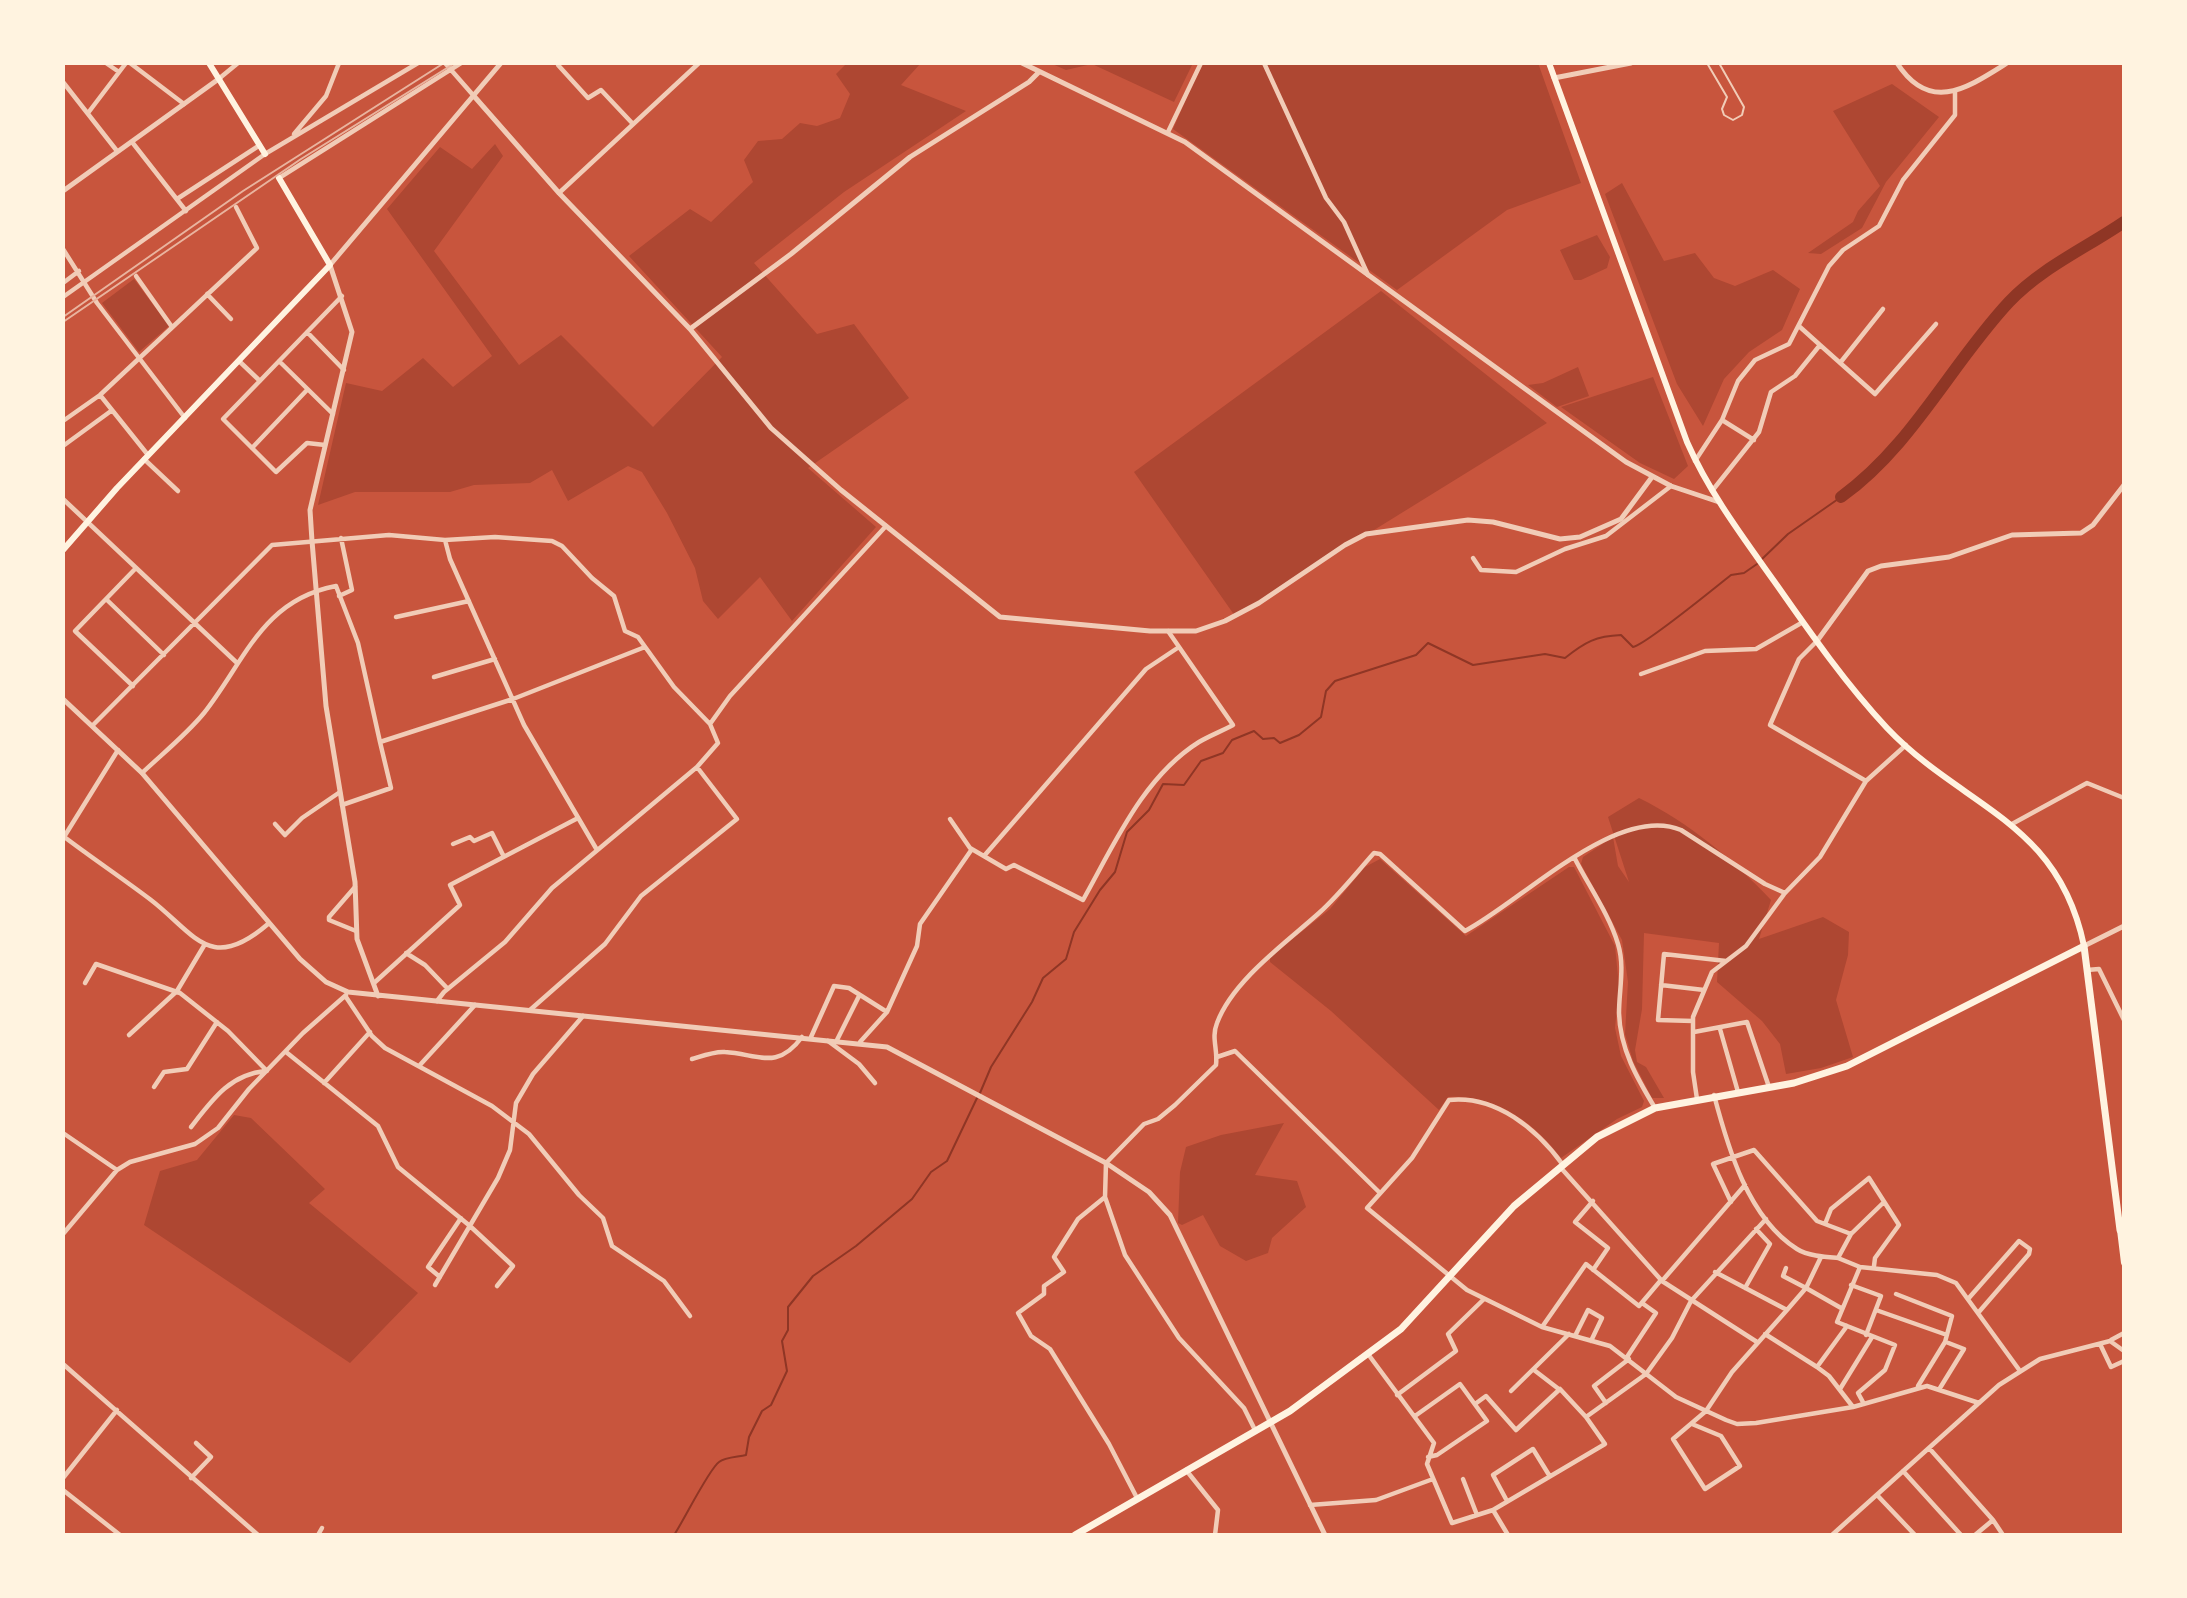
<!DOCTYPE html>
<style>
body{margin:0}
#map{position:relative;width:2187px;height:1598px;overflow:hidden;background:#c8553d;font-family:"Times New Roman",serif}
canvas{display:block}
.frame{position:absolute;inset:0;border:65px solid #fff3e0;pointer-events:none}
</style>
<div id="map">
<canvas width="2187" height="1598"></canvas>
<div class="frame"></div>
</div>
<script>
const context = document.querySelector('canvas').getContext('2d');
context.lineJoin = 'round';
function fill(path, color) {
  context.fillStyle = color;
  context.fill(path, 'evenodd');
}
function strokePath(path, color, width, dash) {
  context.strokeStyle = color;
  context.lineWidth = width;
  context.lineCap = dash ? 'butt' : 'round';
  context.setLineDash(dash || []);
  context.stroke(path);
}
const green = new Path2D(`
 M847,63h74l-20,22 65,26 -122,81 -90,71 63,71 37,-10 55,74 -101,70 68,59 -84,94 -32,-44 -42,42 -15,-18 -8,-33 -28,-55 -25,-41 -14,-6 -60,35 -16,-31 -22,13 -56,2 -24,7h-95l-37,13 28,-122 36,8 41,-33 30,29 39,-31 -105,-147 53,-62 32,22 23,-25 8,12 -69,95 85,114 42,-30 92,92 69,-70 -93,-101 61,-47 21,13 42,-40 -9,-22 14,-19 24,-2 18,-16 17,3 23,-8 10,-24 -14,-20z
 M1050,63h143l-19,39 -82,-38 -26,6z
 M1202,63h336l43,120 -74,27 -110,80 -224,-161z
 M1892,84l47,33 -53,65 -24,46 -41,26 -13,-1 45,-31 5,-11 22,-25 -47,-75z
 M1622,183l42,78 31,-8 19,25 21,8 38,-16 27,19 -18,41 -33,22 -25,27 -21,47 -26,-42 -72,-190z
 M1597,235l13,22 -3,11 -26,12h-7l-14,-30z
 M134,279l35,47 -30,26 -37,-49z
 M1381,291l166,132 -312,193 -101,-144z
 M1578,367l11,29 -32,11 -29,-22 15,-2z
 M1653,377l35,89 -14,13 -34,-16 -79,-56z
 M1639,798c51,25 93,61 132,102l-12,39 64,-22 26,15 -1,23 -12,45 17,57 -32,11 -35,6 -6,-30 -18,-23 -45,-39 2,-39 -75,-10 -2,76 -7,41 2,12 9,5 18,31h-12l-19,-37 -8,-27 3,-52 -6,-42 -41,-76 2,-7 30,-20 5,29 11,16 -21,-65z
 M1380,859l86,77 103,-69h5l41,79 4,41 -4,41 6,28 23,45 -2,6 -25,12 -56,39c-27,-36 -67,-64 -113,-61l-9,13 -108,-99 -61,-49v-5l60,-48 35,-42z
 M234,1115l17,3 74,71 -16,14 109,90 -68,70 -206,-138 16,-54 37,-11z
 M1284,1123l-29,52 42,6 9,26 -34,31 -4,15 -22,8 -26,-15 -17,-31 -21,10 -4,-2 2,-51 6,-25 35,-12z`);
const stream = new Path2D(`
 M1761,560l27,-26 53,-37
 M980,1093l11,-26 41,-65 11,-24 23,-19 8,-27 26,-42 15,-18 12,-40 22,-22 14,-26 21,1 17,-24 22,-8 9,-13 22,-9 9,8 11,-1 6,5 19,-8 22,-18 5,-26 9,-10 81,-26 12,-12 45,22 72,-11 20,4c20,-16 31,-22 56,-23l12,12c12,-2 83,-60 98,-72l13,-2 13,-9
 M674,1535c10,-15 35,-66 45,-73 6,-5 19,-5 27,-7l3,-18 13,-26 9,-6 16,-34 -5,-30 6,-11v-23l25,-31 43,-30 56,-47 19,-27 16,-11 30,-63`);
const river = new Path2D(`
 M1841,497c71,-51 110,-133 168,-195 32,-34 77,-54 115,-80`);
const service = new Path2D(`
 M1707,63l20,34 -5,12 2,6 9,5 9,-5 2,-8 -25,-44`);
const minor = new Path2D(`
 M106,63l13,9
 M130,63l54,41
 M445,63l28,32
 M1264,63l62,135 18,24 24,53
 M558,65l30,33 13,-8 32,34
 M221,77l17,-14
 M63,82l54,69
 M88,113l38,-50
 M1168,132l33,-69
 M294,134l32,-38 13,-33
 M132,142l54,69
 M279,178l182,-115
 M559,193l140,-130
 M177,199l83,-54
 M63,249l34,54 88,115
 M136,276l36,51
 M63,283l16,-12
 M207,294l24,25
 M63,297l202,-143 153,-91
 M307,332l37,38
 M1820,345l55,49 61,-70
 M239,361l21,20
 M279,361l54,53
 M1840,363l43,-54
 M100,395l48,60
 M1722,420l32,20
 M63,421l37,-26 157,-147 -21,-41
 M325,445l-18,-2 -31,29 -53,-53 119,-123
 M63,446l48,-35
 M252,448l55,-58
 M144,459l34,32
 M1695,461l27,-41 16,-39 17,-21 34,-16 40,-78 14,-16 36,-24 24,-46 52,-65v-23
 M1712,491l47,-59 12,-40 24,-16 25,-31 -20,-18
 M63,499l173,163
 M445,540l5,19 74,166 73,125
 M1473,558l8,12 35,2 49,-23 41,-13 65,-50
 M339,596l13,-6 -11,-52
 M106,599l58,56
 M396,617l73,-16
 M1817,641l-18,18 -29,66 96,56
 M1641,674l64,-23 51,-2 47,-27
 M434,677l61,-18
 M133,686l-58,-55 61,-63
 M710,724l20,-28 156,-170
 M93,725l179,-180 117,-10 56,5 50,-3 57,4 10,5 30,32 22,18 11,35 13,6 36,50 36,37 8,19 -21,24 -145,121 -47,54 -61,50 -7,9
 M142,773c20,-19 44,-38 62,-60 41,-52 58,-113 132,-127l22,57 22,99
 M342,805l49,-17 -11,-46 133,-43 132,-52
 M950,819l20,29 36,21 8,-4 69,35c31,-55 60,-123 116,-158 10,-6 23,-11 34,-17l-65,-94
 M275,824l10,11 17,-17 38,-26
 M2012,824l75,-41 37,15
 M63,836c29,22 59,42 88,64 44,34 59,74 117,24
 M64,837l54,-87
 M453,844l17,-7 4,4 18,-8 11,22
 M984,856l162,-187 33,-22
 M1574,857c14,28 35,57 44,87 7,23 1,46 1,69 1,36 18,65 36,95
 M355,887l-26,30v3l27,11
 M406,953l19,12 23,24
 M2087,970l12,-1 25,51
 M85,983l11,-19 84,29 48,38 39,40
 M374,983l86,-78 -10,-20 128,-67
 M1661,985l43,5
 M346,997l26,39 13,12 107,58 37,28 50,61 24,23 9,28 52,35 26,35
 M530,1010l75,-66 36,-48 96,-77 -40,-52
 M1693,1021l-35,-1 6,-66 62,7
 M1720,1029l18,63
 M1694,1032l53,-10 22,65
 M129,1035l48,-44 28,-47
 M811,1037l23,-51 15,2 38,24
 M837,1040l22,-44
 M828,1041l31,23 16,19
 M860,1042l27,-30 30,-66 3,-22 52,-75
 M286,1052l92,74 20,41 72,59 43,40 -16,20
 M1217,1057l18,-6 145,142
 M692,1059c10,-3 23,-8 33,-7 33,2 52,19 77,-15
 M419,1066l56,-61
 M324,1083l46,-51
 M154,1087l10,-15 23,-3 30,-47
 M1714,1095c14,53 34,123 83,154 11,7 28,8 41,9l13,-24 32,-31
 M1697,1099l-4,-27v-55l19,-45 34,-26 39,-53 35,-36 46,-76 40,-36
 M191,1127c21,-27 39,-53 75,-56
 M63,1133l54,37
 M1563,1165c-26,-36 -67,-70 -114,-65l-37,58 -45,50 100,82 75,37 68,19 66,51 50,23 11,4 19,-1 97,-16
 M1561,1168l101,113 95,61
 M1105,1197l-27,22 -24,38 10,15 -20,14v8l-26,19 13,23 19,13 59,95 28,54
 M1593,1201l-18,21 33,26 -15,22
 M1731,1202l-18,-38 41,-14 63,71 34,13
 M1825,1224l6,-15 38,-31 30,47 -24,33 -1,8
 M63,1234l54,-64 13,-8 65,-18 23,-16 31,-39 54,-56 43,-38
 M1821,1257l-15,31 35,20
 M1838,1258l22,9
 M1715,1272l72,38 19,-22 -23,-12 3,-8
 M440,1277l-12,-10 33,-49
 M1662,1281l83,-96
 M435,1285l63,-107 12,-28 6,-47 17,-29 50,-58
 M1851,1285l30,11 -15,39
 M1745,1288l25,-44 -14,-15
 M1896,1294l56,22 -7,26 -27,44
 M1968,1299l51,-58 11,8 -1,5 -51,59
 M1876,1310l71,25
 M1542,1327l44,-63 53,42 22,-26
 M1765,1334l52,33 30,-41
 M1575,1336l13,-26 14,8 -11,23
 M2111,1340l13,-7
 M2100,1344l11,23 13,-6
 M1368,1354l66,89 -7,21 25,59 41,-13 15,25
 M1627,1357l29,-44 -14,-10
 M63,1364l195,171
 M1817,1367l12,9 24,31 74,-21 52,17
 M1534,1370l26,20
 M1940,1388l24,-39 -18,-7
 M1840,1389l32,-52
 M1511,1391l58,-57
 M1397,1395l59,-44 -8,-17 36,-35
 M1606,1403l-12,-17 35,-27
 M1475,1404l11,-8 30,34 44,-41 26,28
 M1864,1404l-6,-11 27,-23 10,-25 -58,-23 23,-55 77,8 19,8 64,88
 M1415,1416l45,-32 27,37 -50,34 -9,2
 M1692,1424l29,12 19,30 -35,23 -32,-50 33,-28 26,-39 55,-62
 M1255,1430l-11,-22 -65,-70 -54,-83 -20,-58 1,-34 38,-39 14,-5 17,-14 41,-40c2,-16 -5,-27 1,-42 16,-43 70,-81 102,-110 20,-18 37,-40 55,-60l6,1 85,77c56,-29 152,-128 216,-101l84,54 20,9
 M1929,1448l64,72 -18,15
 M1186,1470l32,40 -3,25
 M1903,1471l58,64
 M63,1478l54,-68
 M191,1478l20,-21 -15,-14
 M1463,1479l14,36
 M63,1490l57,45
 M1877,1495l38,40
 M1507,1501l-14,-26 40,-26 16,26
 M1310,1505l66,-5 57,-21
 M1493,1510l112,-66 -19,-27 60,-43 26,-36 19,-37 75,-82
 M1993,1520l10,15
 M318,1535l4,-7
 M1832,1535l167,-150 41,-26 70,-18 14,10`);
const tertiary = new Path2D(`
 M1022,63l163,79 441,320 45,24 48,16
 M1897,63c33,51 70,25 110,0
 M1554,78l77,-15
 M473,95l86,98 131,136 81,99 70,62 159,127 150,14h46l29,-10 34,-18 86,-58 21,-11 102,-14 25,2 67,17 20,-2 41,-18 31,-42
 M63,191l157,-113
 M690,329l101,-75 119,-97 119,-75 10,-10
 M1817,641l51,-70 13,-5 68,-9 63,-22 69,-2 12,-8 31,-40
 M63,699l79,74 158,186 26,23 22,10 539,55 219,116 43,29 21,23 155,320
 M2084,946l40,-20
 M378,996l-21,-57 -2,-57 -29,-176 -14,-165 -2,-31 42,-178 -22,-67 171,-202`);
const secondary = new Path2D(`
 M209,63l56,91
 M1549,63l138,379c22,50 55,94 87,139 35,50 71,102 113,147 76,80 171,92 197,218
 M63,550l54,-62 213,-223 -51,-87
 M2120,1230l4,33`);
const primary = new Path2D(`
 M1075,1535l215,-124 111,-82 113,-123 83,-69 58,-29 139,-25 53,-17 237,-120 36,284`);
const tram = new Path2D(`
 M63,322l238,-163 154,-96`);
const rail = new Path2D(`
 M63,317l180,-126 201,-128`);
fill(green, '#ae4732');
strokePath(stream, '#8f3625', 2);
strokePath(river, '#8f3625', 12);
strokePath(service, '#f1ccb7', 2);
strokePath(minor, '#f1ccb7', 4.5);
strokePath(tertiary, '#f1ccb7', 5);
strokePath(secondary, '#fff3e0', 6);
strokePath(primary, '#fff3e0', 7);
strokePath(tram, '#e9b49f', 2);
strokePath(rail, '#e9b49f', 2);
</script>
